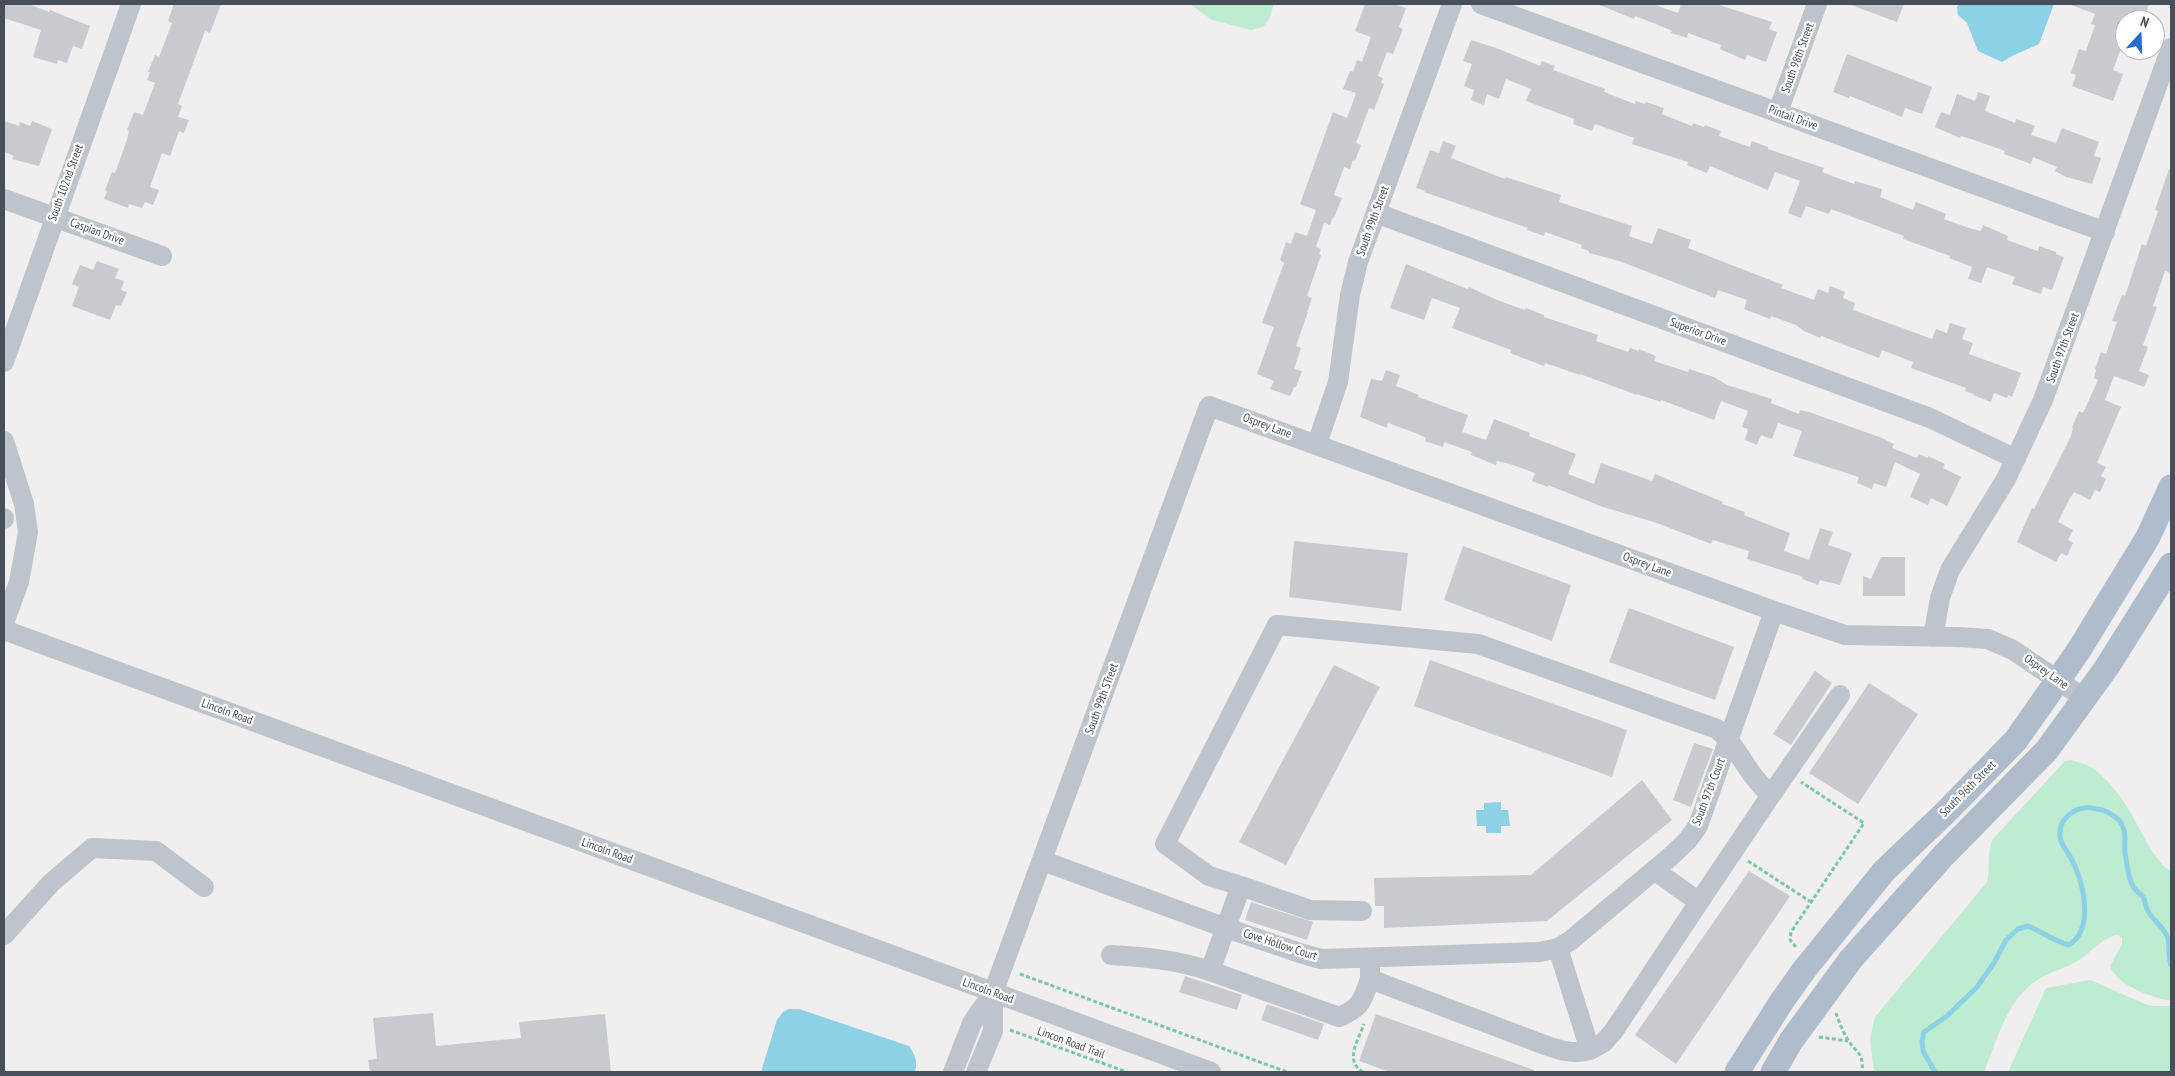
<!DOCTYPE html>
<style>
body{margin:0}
#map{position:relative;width:2175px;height:1076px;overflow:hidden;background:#f0eeee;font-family:"PT Sans Narrow",sans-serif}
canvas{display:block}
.frame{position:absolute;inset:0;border:5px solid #47505a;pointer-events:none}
.north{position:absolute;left:2115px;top:10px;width:50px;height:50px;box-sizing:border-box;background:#fff;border:1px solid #b5b9bd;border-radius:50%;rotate:20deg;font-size:14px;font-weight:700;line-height:20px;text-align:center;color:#47505a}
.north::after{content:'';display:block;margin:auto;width:18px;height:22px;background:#236bd5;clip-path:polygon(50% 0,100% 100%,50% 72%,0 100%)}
</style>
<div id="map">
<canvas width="2175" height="1076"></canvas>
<div class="frame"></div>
<div class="north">N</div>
</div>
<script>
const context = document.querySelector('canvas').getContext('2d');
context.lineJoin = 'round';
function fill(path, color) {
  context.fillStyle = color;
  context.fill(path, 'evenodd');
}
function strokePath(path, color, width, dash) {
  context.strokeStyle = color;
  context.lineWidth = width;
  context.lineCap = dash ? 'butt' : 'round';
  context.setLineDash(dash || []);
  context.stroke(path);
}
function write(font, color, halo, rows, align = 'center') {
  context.font = font + ' "PT Sans Narrow",sans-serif';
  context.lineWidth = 4.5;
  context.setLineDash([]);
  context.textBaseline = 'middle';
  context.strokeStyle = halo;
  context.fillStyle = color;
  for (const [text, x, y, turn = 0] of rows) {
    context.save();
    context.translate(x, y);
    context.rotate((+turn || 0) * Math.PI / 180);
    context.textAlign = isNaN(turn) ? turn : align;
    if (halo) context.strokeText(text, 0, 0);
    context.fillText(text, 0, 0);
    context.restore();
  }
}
const green = new Path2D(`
 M1190,4h84l-5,15 -6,8 -12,3 -39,-10z
 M2072,760c7,3 16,4 22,9 14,11 26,26 35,41 10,16 26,54 42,61v130c-19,-4 -54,-15 -61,-35l12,-22v-7l-5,-2c-14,3 -26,17 -38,25 -13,8 -29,12 -42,20 -31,21 -39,59 -53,92h-110l-4,-33 5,-22 112,-135c4,-15 -1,-31 6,-43l72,-78z
 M2090,980l60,26h21v66h-163l38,-84z`);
const water = new Path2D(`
 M1959,4h95l-15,40 -25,11 -12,7 -24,-11 -11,-28 -9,-8 -1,-8z
 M1501,802v8h7l2,16h-9v7h-15v-7h-9l-1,-16h8v-7z
 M789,1009h10l110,37c6,9 9,16 6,26h-154l16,-52 6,-8z`);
const stream = new Path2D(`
 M1935,1072l-12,-21 -1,-10 2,-9 23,-16 30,-29 17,-24 12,-23 12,-11 10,-3c14,6 26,15 41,19 25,-16 15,-59 5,-81 -3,-8 -10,-15 -13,-23 -6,-20 13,-35 30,-33 13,1 30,8 33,22 2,7 0,15 1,23 2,10 3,28 10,36 2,3 6,5 8,8 3,4 2,10 5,14 5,10 17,16 20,28 2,9 -1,14 3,26`);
const building = new Path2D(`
 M4,4h24l21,8 1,-2 40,16 -8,23 -9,-3 -6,17 -9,-3 -1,4 -24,-7 8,-27 -37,-12z
 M174,4h47l-11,29 -5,-2 -27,73 4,2 -4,11 11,3 -5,13 -5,-2 -9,25 -8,-3 -12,34 9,3 -6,15 -8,-3 -3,6 -13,-4 -1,4 -24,-9 3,-8 -2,-1 7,-18 3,1 12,-33 2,-9 -2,-1 7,-18 9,3 12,-32 -8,-3 3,-8h-2l7,-17 4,2 13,-34 -4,-2z
 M1365,4h29l12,4 -7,19 4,2 -10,25 -6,-2 -9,24 5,2 -2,5 3,1 -10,26 -5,-2 -13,35 5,2 -6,16 -2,-1 -3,9 -6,-2 -10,28 8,3 -8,20 -1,-1 -3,8 -6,-2 -8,24 5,2 -2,5 2,1 -14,41 5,2 -5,14h1l-12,34 5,2 -7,21 8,2 -6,16h-2l-4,9 -20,-7 4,-8 -17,-7 17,-47 -12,-4 22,-60 -4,-3 6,-18 5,2 4,-12 12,4 9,-26 -16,-6 33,-92 14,6 9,-25 -13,-4 7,-18 3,1 4,-12 5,2 9,-25 -16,-6z
 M1597,4h55l26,9 3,-9h35l56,18 -3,7 8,3 -11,30 -19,-7 -2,5 -25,-11 1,-4 -33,-12 -1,5 -16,-5 1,-2 -9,-4 -28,-11 -1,3z
 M1851,4h53l-7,18 -46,-17z
 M2071,4h78l-6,16h-18v18l-12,32 10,4 -10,27 -41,-15 4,-11 -5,-2 8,-24 7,2 9,-26 -4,-1 4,-10 -24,-9z
 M1471,40l28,9 41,17 2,-5 13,5 -2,4 52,19 -1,3 31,12 1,-3 9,3 1,-2 18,6 -2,6 30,12 1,-3 11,4 1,-2 16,6 -2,5 31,11 2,-6 16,6v2l56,19 -2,4 32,12 1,-3 27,8 -2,8 33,13 3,-8 30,12 -2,5 25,9 12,3 2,-6 25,11 -1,4 31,11 1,-5 17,6v2l8,3 -12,33 -9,-3 -2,7 -29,-10 3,-7 -28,-10 -6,16 -13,-4 4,-12 -23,-9 1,-2 -47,-17 1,-3 -73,-27 -2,5 -23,-8 -5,12 -13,-5 12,-32 -25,-9 -7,18 -58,-24 -3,7 -20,-8 1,-3 -56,-18 2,-6 -39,-14 -3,7 -19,-7 1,-5 -48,-18 5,-12 -25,-10 -7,20 -12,-5 -3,11 -13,-5 3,-10 -10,-4 8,-22 -9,-3z
 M1847,54l85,33 -10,27 -17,-6 -3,9 -52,-21 -1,2 -16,-6z
 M1978,92l12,4 -5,15 30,12 1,-4 19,7 -4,9 25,8 6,-15 37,14 -5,14 7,2 -9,26 -26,-7 -11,-6 2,-4 -24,-10 -2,7 -27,-10 1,-3 -31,-11 -13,-4 -1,2 -25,-11 6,-15 9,3 7,-21 18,7z
 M4,121l15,5 1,-4 10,4 2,-5 20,8 -13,37 -27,-7 2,-3 -10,-4z
 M1443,141l13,5 -5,12 54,21 1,-2 55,18 -2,7 73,24 -3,10 23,8 6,-16 33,12 -3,8 95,37 -2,3 33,12 4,-11 10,4 2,-7 15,6 -2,6 12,5 -2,7 79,29 4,-10 11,4 3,-10 16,5 -4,11 11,4 -4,11 52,19 -9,24 -4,-2 -1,3 -13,-5 -3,9 -18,-7 1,-1 -9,-3 1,-3 -55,-20 2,-6 -31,-12 -3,8 -58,-22 -1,2 -16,-7 -8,-6 -25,-9 -1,3 -26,-10 3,-9 -29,-10 -3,8 -96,-37 -30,-8v-2l-8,-3 1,-3 -37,-13 -1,4 -17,-6 1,-2 -104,-36 1,-1 -9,-3 14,-38 9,3z
 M2169,169h2v104l-6,-2 -12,35 4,1 -14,38 5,2 -9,24 10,4 -5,12 -30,-11 -9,24 16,7 -24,56 9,4 -5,9 5,3 -6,13 -5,-2 -5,10 -16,-8 -5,8 -11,22 15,8 -5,10 5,3 -6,13 -6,-3 -5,9 -39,-20 15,-34 2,1 37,-73 2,-8 -1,-1 7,-16 4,2 15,-33 -4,-2 2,-8 -1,-1 6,-17 5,2 11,-32 -5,-1 10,-26 3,1 17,-52 4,2 12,-35 -3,-1z
 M97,261l22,8 -4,9 9,3 -3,9 6,2 -6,14 -5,-1 -6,15 -38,-14 7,-19 -7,-3 8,-19 13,5z
 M1406,264l54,22 8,3 1,-2 28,13 28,10 1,-2 18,7v2l54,18 -2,6 32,11 2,-4 9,3v-2l17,7 -2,5 34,11 1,-3 25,8 13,8 45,14 -1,4 28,11 1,-4 9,2 73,26 12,6 -2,4 25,10 2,-4 9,4v-2l17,8 -2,4 18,9 -14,29 -16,-8 -3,7 -18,-8 10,-23 -25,-12 -9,25 -12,-4 -2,6 -15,-6 2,-6 -66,-21 9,-25 -24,-8 -6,16 -11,-4 -4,10 -12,-5 3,-11 -6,-2 6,-16 -27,-10 -7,19 -53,-20v2l-24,-8v1l-57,-21v1l-35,-12 -1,3 -34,-13 1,-3 -59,-22 8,-20 -28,-10 -8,22 -34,-12z
 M1386,370l14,5 -4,11 23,9 -1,2 50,18 -6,17 24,8 8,-21 36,14 -1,3 47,18 -8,20 26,10 7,-21 51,18 3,-7 68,28 -1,2 23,8 -1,3 46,18 -6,18 25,9 11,-32 13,4 -5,13 24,8 -12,32 -20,-5 -2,5 -16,-6 1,-2 -56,-18 2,-8 -36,-11 -2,4 -54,-21 -54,-16 -55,-22v2l-16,-6 3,-8 -25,-9 -13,-3 -1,4 -25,-10 1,-3 -28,-10 -1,5 -18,-6 1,-3 -8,-4 -30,-11 -1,5 -27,-11 11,-38 11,2z
 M1294,541l114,12 -7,58 -112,-14z
 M1463,546l108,39 -19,56 -108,-41z
 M1881,557h24v39h-42v-20l8,3z
 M1629,608l105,39 -19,53 -106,-38z
 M1430,660l197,70 -15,47 -198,-71z
 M1334,665l46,22 -94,178 -47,-23z
 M1815,671l17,12 -41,62 -18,-11z
 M1869,683l49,31 -60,90 -49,-31z
 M1694,743l19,6 -22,58 -18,-7z
 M1642,780l30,40 -125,101 -163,7v-22h-9l-1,-28 157,-3z
 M1749,871l41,25 -114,168 -41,-29z
 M1251,902l62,20 -6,18 -62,-20z
 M1185,976l57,19 -5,15 -58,-18z
 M1267,1004l57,20 -6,16 -57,-20z
 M433,1013l3,33 85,-8 -2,-16 86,-8 6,58h-241l-2,-12 9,-1 -4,-41z
 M1376,1014l158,56v2h-144l-31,-11z`);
const path = new Path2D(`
 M1748,861l63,41
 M1796,947l-6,-7 1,-8 73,-109 -63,-41
 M1020,974l267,98
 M1836,1013c3,9 7,19 12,27 8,13 16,12 14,32
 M1010,1030l117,42
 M1819,1037l29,4
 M1363,1072c-19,-11 -5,-31 1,-48`);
const minor = new Path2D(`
 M1481,4l624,228
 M1778,112l39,-108
 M4,199l158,57
 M1376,213l554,205 86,41
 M4,362l127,-358
 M4,441l20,63 4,28 -9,50 -15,41
 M1317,444l21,-62 12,-87 8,-33 94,-258
 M4,518v1
 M4,630l1207,442
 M1933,637l7,-39 10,-28 56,-91 37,-79 128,-352
 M1771,795l69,-100
 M1043,861l183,67 77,26 18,5 219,-7 18,-4 12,-7 100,-84 17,-16 11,-15 76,-215
 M1241,886l69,24 52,1
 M4,935l47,-52 41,-35 64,3 48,36
 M1111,955c35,2 66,5 99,16
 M1370,965v14l172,65c17,6 30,11 48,6l-32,-102
 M1370,979c-8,22 -8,28 -31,38l-129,-46 31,-85 -32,-10 -44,-32 112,-219 201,19 239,85c23,19 29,45 54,66l-72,107
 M1590,1050l13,-7 10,-11 86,-130 -45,-32
 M953,1072l19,-49 21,-30 216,-587 565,205 71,24 113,2 30,2 25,11 71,48
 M976,1072l17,-41v-38`);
const major = new Path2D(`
 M1737,1072l45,-71 22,-31 80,-99 62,-59 70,-72 63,-90 69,-113 23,-50
 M1773,1072l18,-31 60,-82 93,-104 103,-105 60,-83 64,-102`);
const streetNames = [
 ["South 98th Street",1798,58,-70],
 ["Pintail Drive",1793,118,20],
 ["South 102nd Street",66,183,-70],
 ["South 99th Street",1373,221,-70],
 ["Caspian Drive",97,232,20],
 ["Superior Drive",1698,332,20],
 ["South 97th Street",2063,348,-70],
 ["Osprey Lane",1267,426,20],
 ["Osprey Lane",1647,565,20],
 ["Osprey Lane",2046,672,35],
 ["South 99th STreet",1102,699,-70],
 ["Lincoln Road",227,712,20],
 ["South 96th Street",1968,789,-45],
 ["South 97th Court",1709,792,-69],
 ["Lincoln Road",607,851,20],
 ["Cove Hollow Court",1280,945,18],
 ["Lincoln Road",988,991,20],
 ["Lincon Road Trail",1071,1043,20]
];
fill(green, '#beecd1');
fill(water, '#8dd1e6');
strokePath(stream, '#8dd1e6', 5);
fill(building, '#c8cad0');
strokePath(path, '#78c8a3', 3, [4, 2.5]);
strokePath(minor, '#bdc4cc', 20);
strokePath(major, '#afbccb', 25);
write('12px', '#47505a', '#fff', streetNames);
</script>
